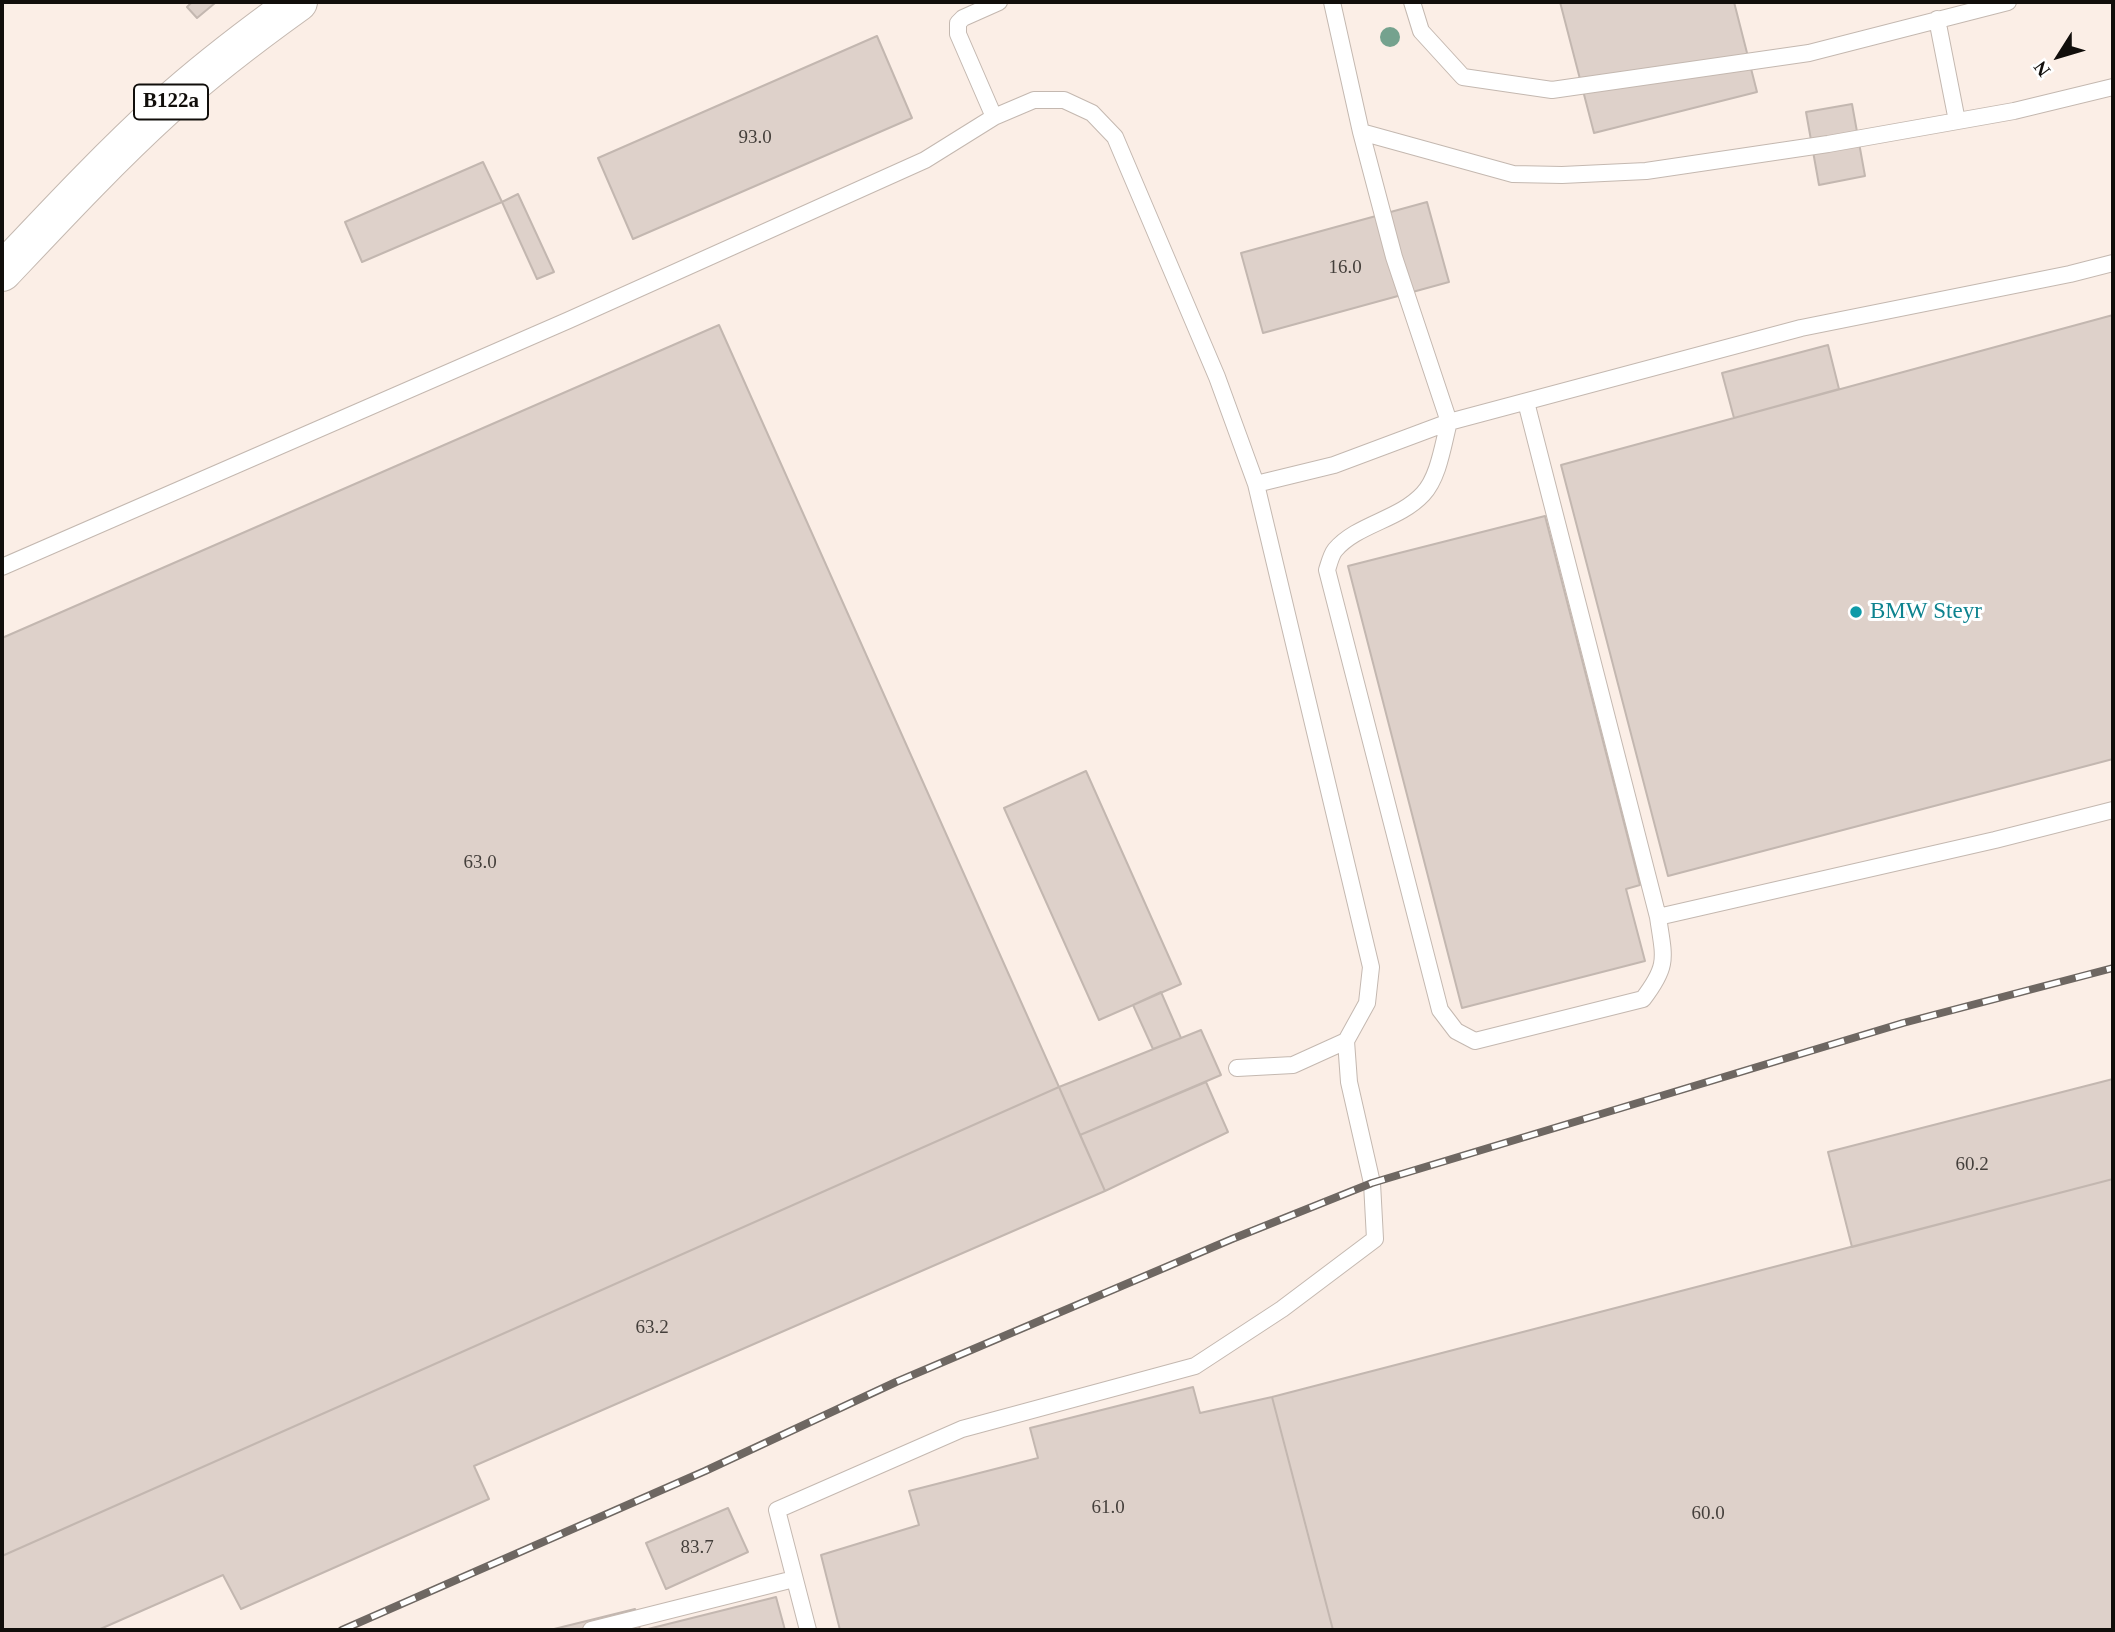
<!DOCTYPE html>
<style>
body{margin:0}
#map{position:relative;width:2115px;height:1632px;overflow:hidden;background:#fbeee6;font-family:"Times New Roman",serif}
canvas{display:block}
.frame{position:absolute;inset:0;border:4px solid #110e0b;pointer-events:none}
.north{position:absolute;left:2024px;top:21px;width:70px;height:70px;-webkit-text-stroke:5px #fff;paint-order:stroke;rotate:233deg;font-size:19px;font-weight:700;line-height:28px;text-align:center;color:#110e0b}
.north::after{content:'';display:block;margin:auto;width:24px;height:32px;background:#110e0b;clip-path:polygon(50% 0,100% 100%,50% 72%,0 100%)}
</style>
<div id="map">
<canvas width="2115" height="1632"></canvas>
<div class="frame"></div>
<div class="north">N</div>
</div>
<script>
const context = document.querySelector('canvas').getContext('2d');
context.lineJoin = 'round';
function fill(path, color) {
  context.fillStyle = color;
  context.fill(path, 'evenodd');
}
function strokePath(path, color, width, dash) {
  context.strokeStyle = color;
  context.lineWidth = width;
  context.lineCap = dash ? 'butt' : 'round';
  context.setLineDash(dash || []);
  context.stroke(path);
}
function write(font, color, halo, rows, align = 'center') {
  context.font = font + ' "Times New Roman",serif';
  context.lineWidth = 6;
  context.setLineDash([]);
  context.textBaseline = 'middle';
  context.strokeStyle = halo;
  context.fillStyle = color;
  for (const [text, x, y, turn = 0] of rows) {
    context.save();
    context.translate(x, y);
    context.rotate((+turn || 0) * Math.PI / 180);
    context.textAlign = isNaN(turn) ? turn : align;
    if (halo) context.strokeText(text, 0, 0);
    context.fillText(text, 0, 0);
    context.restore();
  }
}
const building = new Path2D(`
 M192,2h22l1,1 -18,15 -10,-11z
 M1560,2h174l23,90 -163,41z
 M877,36l35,82 -279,121 -35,-81z
 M1852,104l13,72 -46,9 -13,-73z
 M483,162l19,40 -140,60 -17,-40z
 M518,194l36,78 -17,7 -35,-77z
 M1427,202l22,80 -186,51 -22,-80z
 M2113,315v444l-445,117 -107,-411z
 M719,325l340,762 -1057,469v-918z
 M1828,345l11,44 -105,29 -12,-45z
 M1545,516l95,369 -14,4 19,72 -183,47 -114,-442z
 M1086,771l95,213 -82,36 -95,-212z
 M1161,992l20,46 -28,11 -20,-44z
 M1201,1030l20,45 -141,60 -21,-48z
 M2113,1079v100l-261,68 -24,-95z
 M1206,1082l22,50 -123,59 -25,-56z
 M1059,1087l46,104 -631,275 15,33 -248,110 -18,-34 -125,55h-96v-74z
 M2113,1179v451h-780l-61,-233z
 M1193,1387l7,26 72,-16 61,233h-493l-19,-75 98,-30 -10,-34 129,-33 -8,-30z
 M728,1508l20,44 -82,37 -20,-46z
 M776,1597l9,33h-141z
 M635,1609l5,21h-90z`);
const lane = new Path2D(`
 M1332,2l29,130 33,125 55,165 352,-94 269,-54 43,-11
 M1412,2l9,29 42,46 89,13 257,-37 199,-51
 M1937,19l20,102
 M994,117l-36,-83v-11l5,-5 36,-16
 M1361,132l152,42 49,1 84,-4 182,-27 186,-33 99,-24
 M1526,402l132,515 337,-77 118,-30
 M1449,422c-6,22 -10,55 -26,72 -24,26 -66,30 -88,56 -4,5 -6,14 -8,20l113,440 16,21 19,10 168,-42c26,-34 21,-41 15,-82
 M1256,484l78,-19 115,-43
 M2,567l567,-247 356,-160 69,-43 40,-17h30l28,13 23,24 102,240 39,107 115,483 -4,36 -21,38 3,41 23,101 3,56 -93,70 -87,57 -233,63 -185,81 31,120
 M1237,1068l56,-3 53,-24
 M591,1630l203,-51`);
const primary = new Path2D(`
 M2,272c52,-55 106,-113 162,-164 42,-38 88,-73 134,-106`);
const rail = new Path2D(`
 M342,1630l363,-159 191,-89 336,-143 140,-56 531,-160 210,-55`);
const trees = [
 [1390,37]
];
const markers = [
 [1856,612,7,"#0f9aa8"]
];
const numberNames = [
 ["93.0",755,138],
 ["16.0",1345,268],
 ["63.0",480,863],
 ["60.2",1972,1165],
 ["63.2",652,1328],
 ["61.0",1108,1508],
 ["60.0",1708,1514],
 ["83.7",697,1548]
];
const shields = [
 [171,102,74]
];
const shieldNames = [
 ["B122a",171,102]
];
const cultureNames = [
 ["BMW Steyr",1870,612]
];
fill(building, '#ded1ca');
strokePath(building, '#c3b7b0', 2);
strokePath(lane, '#c4b8b0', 18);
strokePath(primary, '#c4b8b0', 40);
strokePath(lane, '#fff', 16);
strokePath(primary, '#fff', 38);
strokePath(rail, '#6e6762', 8);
strokePath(rail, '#fff', 5, [16]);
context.fillStyle = '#75a28e';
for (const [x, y] of trees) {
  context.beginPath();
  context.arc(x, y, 10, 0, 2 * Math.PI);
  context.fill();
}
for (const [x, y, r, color] of markers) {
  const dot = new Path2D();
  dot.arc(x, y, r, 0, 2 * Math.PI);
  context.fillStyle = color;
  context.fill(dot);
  strokePath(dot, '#fff', 2.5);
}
write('19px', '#443f3b', null, numberNames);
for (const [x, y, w] of shields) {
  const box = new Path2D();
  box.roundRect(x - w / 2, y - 17.5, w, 35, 5);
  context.fillStyle = '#fff';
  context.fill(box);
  strokePath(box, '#110e0b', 2);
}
write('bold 21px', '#110e0b', null, shieldNames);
write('23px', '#0d838f', '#fff', cultureNames, 'left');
</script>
